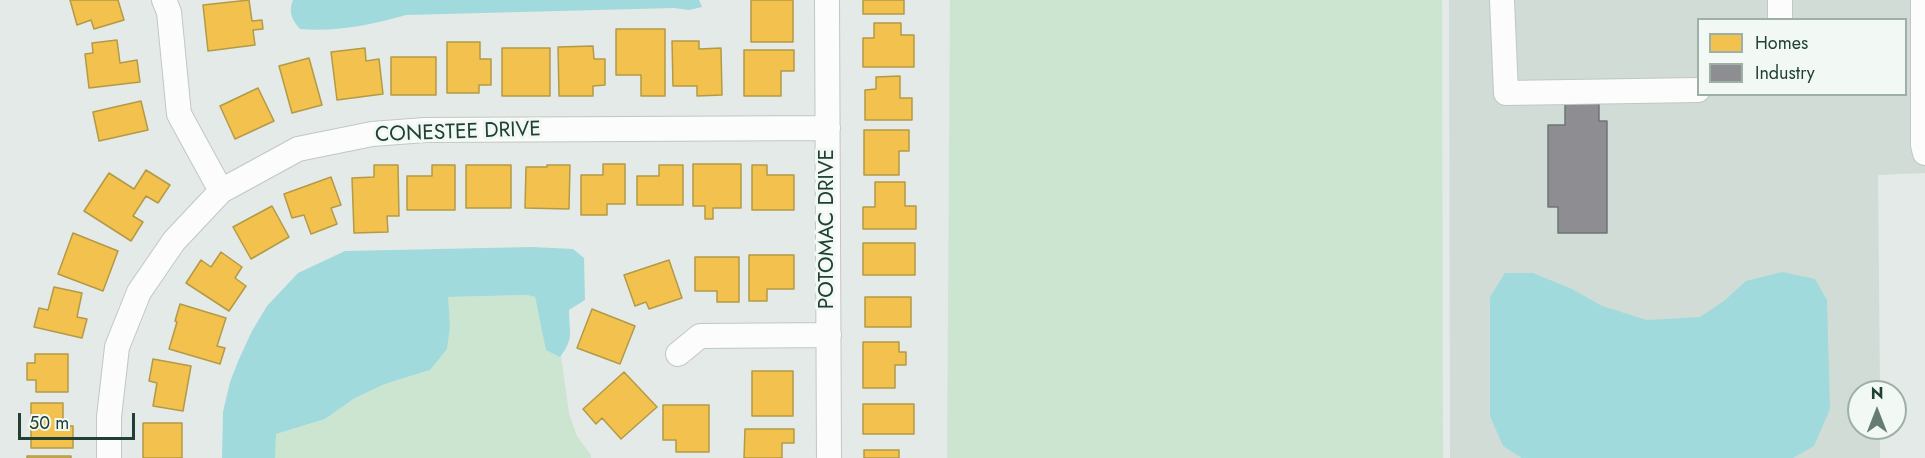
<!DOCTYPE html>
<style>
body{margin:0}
#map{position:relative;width:1925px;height:458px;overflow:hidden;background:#e4eae7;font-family:Jost,sans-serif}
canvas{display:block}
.legend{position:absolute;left:1697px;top:18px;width:210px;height:78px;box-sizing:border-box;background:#f2f9f5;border:2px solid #9eafa8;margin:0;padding:8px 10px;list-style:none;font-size:18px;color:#204034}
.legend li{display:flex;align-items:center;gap:12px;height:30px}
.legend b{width:30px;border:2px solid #9eafa8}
.north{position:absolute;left:1847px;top:380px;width:60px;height:60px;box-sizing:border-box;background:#f2f9f5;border:2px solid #9eafa8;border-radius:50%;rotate:0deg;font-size:16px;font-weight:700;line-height:24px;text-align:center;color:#204034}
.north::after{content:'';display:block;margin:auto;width:21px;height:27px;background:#657c73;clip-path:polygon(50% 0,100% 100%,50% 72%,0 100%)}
.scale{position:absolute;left:18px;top:413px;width:117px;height:27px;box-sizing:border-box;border:3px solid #204034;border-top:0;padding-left:8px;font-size:18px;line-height:21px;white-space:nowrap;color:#204034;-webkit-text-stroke:4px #f2f9f5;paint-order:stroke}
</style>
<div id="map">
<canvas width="1925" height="458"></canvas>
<ul class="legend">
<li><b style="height:16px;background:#f2c14e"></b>Homes</li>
<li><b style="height:16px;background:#8d8d92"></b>Industry</li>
</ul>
<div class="north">N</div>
<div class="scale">50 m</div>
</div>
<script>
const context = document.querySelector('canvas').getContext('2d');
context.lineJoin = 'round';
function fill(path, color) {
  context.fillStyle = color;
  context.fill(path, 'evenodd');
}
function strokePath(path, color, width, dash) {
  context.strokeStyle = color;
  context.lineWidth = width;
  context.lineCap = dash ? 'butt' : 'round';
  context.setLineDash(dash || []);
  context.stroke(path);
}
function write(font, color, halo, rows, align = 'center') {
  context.font = font + ' Jost,sans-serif';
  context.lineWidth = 6;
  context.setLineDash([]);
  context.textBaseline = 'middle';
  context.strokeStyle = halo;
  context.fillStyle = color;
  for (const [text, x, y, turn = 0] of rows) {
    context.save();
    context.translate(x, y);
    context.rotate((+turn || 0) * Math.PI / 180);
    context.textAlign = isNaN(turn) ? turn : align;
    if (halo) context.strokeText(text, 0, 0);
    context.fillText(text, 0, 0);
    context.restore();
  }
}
const built = new Path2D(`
 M1449,0h476v173l-47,2 2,217h-21v36h21v30h-430zM1698,20h208v74h-208z`);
const green = new Path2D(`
 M950,0h492l1,458h-496z
 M528,295l7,2 3,16 22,44 1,-2 8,58 8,23 14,19v3h-316v-24l50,-15 30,-21 30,-14 45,-14 20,-44 -3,-29z`);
const water = new Path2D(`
 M293,0h406l3,7 -13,3 -15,-2 -268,7c-34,10 -70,17 -106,14 -8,-9 -12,-17 -7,-29z
 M532,247l41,2 11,9 1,42 -16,10c0,23 6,27 -9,47l-14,-7 -11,-53 -8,-2 -79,2 2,29 -3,23 -17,21 -45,14 -30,14 -30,21 -49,15 -1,24h-53l1,-46 7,-30 9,-23 13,-28 15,-25 31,-33 47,-22z
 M1782,272l33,7 12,21 3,109 -16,37 -21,12h-271l-19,-12 -13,-30v-119l15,-24h28l39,16 30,17 45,14 53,-3 24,-16 22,-20z`);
const homes = new Path2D(`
 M70,0h48l6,20 -30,9 -3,-9 -14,5z
 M249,0l3,21 10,-1 1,9 -10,1 2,15 -47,6 -5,-46z
 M751,0h42v42h-42z
 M863,0h41v14h-41z
 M874,23h27v12h13v32h-51v-29h11z
 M616,29h49v67h-24v-21h-25z
 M117,40l3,23 17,-3 3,22 -51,6 -4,-34 8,-1 -1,-10z
 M672,41h27v8l22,-1 1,47 -25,1v-10h-24z
 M447,42h33v17h11v26h-12v8h-32z
 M593,46l1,13h11v26l-12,1v10h-34l-1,-49z
 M365,48l1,13 13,-2 4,35 -46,6 -6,-48z
 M502,48h48v48h-48z
 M744,50h50v21h-13v25h-37z
 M391,57h45v38h-45z
 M309,58l13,47 -30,8 -13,-47z
 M900,76v22h12v22h-47v-30l11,-1v-12z
 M258,88l16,33 -39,18 -15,-33z
 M141,101l7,29 -49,11 -6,-29z
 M864,130h45v21h-10v24h-35z
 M603,164h22v40h-18v11h-26v-40h22z
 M693,164h48v44h-28v11h-8v-13h-12z
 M374,165h24l1,51h-12l1,16 -34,1 -2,-55 22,-1z
 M432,165h23v45h-48v-34h25z
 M466,165h45v43h-45z
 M547,165h23l-1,44 -44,-1 1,-41h21z
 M659,165h24v40h-46v-29h22z
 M752,165h15v10h27v35h-42z
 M146,170l24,15 -12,18 -12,-7 -13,20 10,6 -12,19 -47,-30 25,-38 25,16z
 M331,177l10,28 -10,3 6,16 -26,10 -7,-19 -12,3 -8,-24z
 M875,182h30v24h11v23h-53v-22h12z
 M272,206l17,31 -38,22 -18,-32z
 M73,233l45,18 -15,40 -45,-17z
 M863,243h52v32h-52z
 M221,252l21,15 -7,11 11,8 -17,25 -43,-28 15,-23 10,7z
 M749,255h45v34h-27v12h-18z
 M695,257h44v45h-22v-11h-22z
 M669,260l13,38 -33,11 -3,-7 -11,4 -11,-31z
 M54,287l28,6 -5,24 10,2 -5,19 -48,-11 5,-19 9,2z
 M865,297h46v30h-46z
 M180,304l46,14 -9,28 8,2 -5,16 -51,-15 8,-27 -2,-1z
 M592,309l43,17 -15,38 -43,-16z
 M863,342h36v10h7v13h-11v23h-32z
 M35,354h33v38h-32v-12h-9v-17h8z
 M153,359l38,7 -8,45 -30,-5 4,-23 -8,-2z
 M752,371h41v45h-41z
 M624,372l33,35 -36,32 -19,-21 -6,6 -13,-15z
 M31,403h32v23h10v22h-42z
 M863,404h51v30h-51z
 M663,405h46v47h-33v-12h-13z
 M143,423h39v35h-39z
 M745,429h49v14h-12v15h-38z
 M864,450h35v8h-35z
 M27,456h44v2h-44z`);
const industry = new Path2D(`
 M1565,104h34v17h8v112h-49v-26h-10v-82h17z`);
const minor = new Path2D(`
 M164,0l5,12 10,102 42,77
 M827,0l2,458
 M1502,0l4,93 192,-3
 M1780,0v20
 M1923,0v145l2,8
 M678,354l22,-18 129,-1
 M109,458v-41l8,-70 22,-55 35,-51 47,-50 77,-42 74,-15 53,-4 403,-2`);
const streetNames = [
 ["CONESTEE DRIVE",458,133,-2],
 ["POTOMAC DRIVE",828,229,-90]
];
fill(built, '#d1dcd7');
fill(green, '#cce5d1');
fill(water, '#a1dadc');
fill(homes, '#f2c14e');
strokePath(homes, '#b39a46', 1.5);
fill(industry, '#8d8d92');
strokePath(industry, '#6c7676', 1.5);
strokePath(minor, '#c1c7c4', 26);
strokePath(minor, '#fbfcfb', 24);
write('21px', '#204034', '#f2f9f5', streetNames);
</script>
